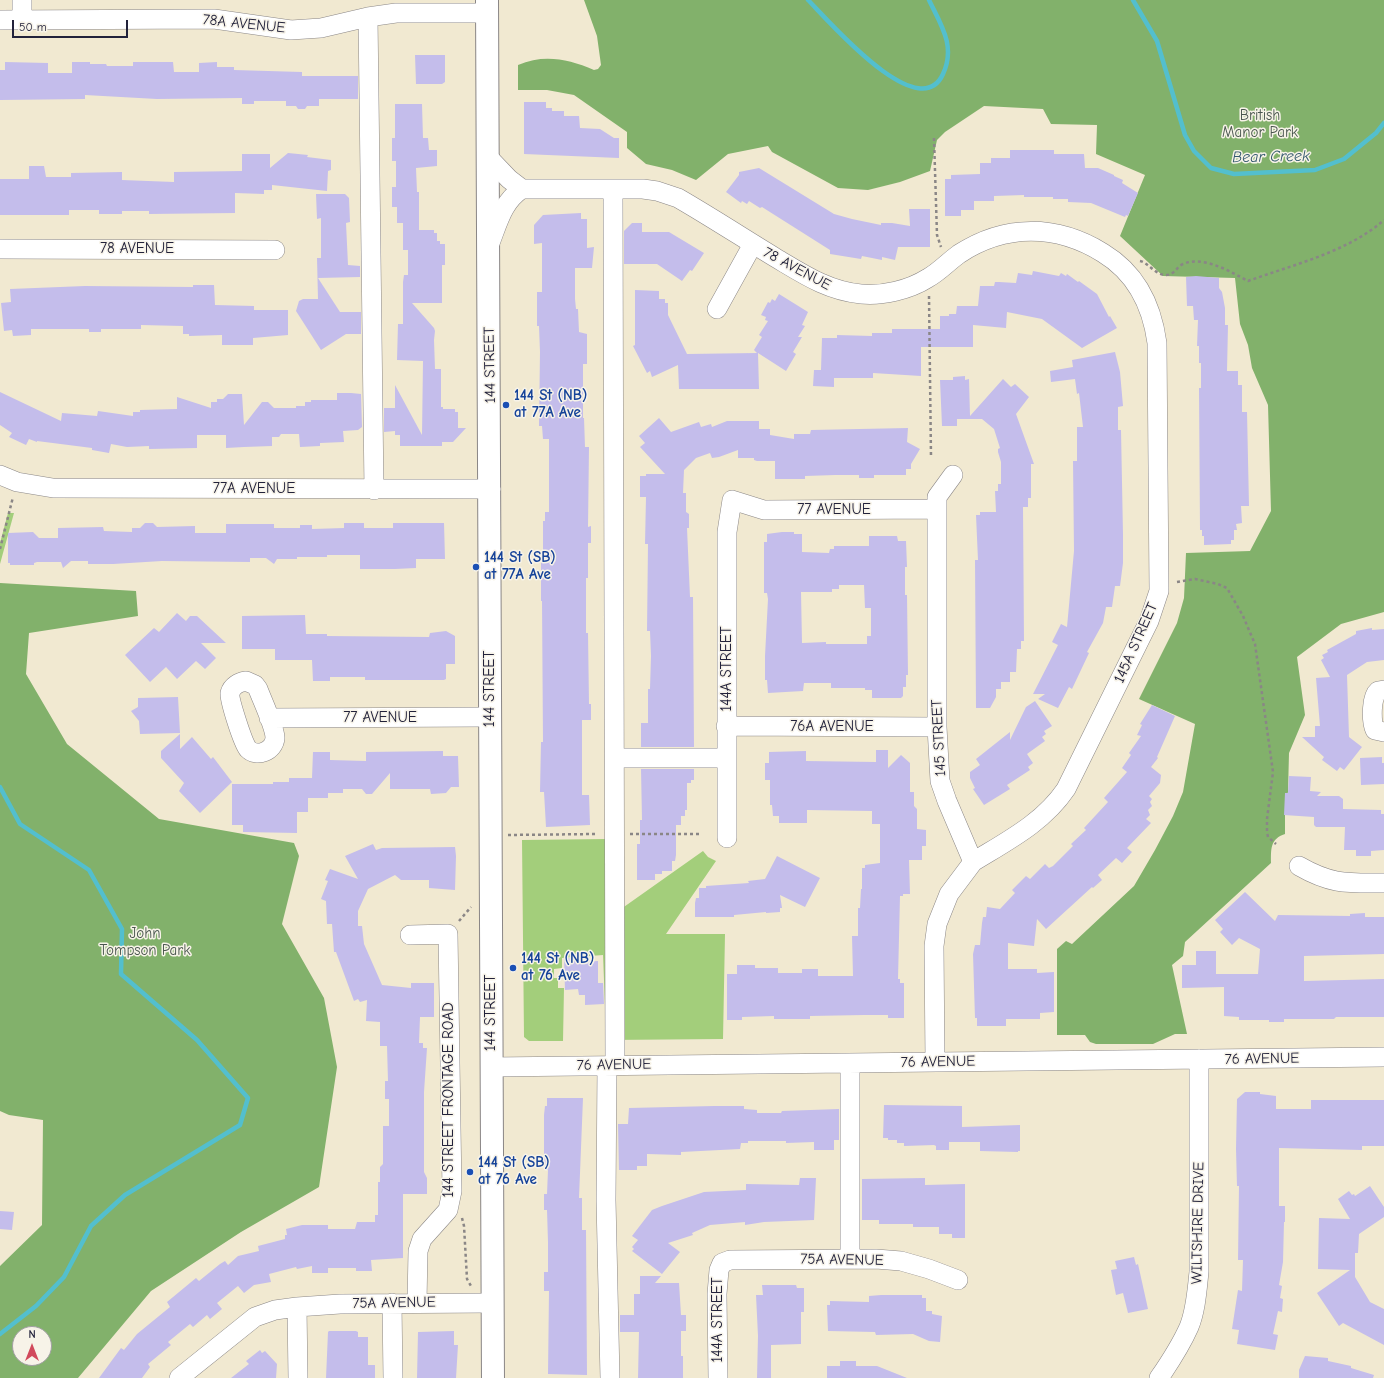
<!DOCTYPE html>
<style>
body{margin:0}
#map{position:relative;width:1384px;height:1378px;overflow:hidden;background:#f1e9d1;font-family:"Comic Neue",sans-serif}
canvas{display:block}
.north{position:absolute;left:12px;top:1326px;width:40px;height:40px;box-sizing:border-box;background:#f7f3e8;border:1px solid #a29fa3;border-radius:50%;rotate:0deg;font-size:11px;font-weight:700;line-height:16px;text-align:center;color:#22223b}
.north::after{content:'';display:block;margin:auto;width:14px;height:18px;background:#d1495b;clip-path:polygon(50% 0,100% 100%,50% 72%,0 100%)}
.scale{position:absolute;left:12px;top:20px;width:116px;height:18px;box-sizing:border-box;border:2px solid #22223b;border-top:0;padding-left:5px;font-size:12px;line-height:14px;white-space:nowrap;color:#22223b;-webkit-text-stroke:3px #f7f3e8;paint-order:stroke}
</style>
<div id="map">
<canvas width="1384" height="1378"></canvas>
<div class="north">N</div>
<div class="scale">50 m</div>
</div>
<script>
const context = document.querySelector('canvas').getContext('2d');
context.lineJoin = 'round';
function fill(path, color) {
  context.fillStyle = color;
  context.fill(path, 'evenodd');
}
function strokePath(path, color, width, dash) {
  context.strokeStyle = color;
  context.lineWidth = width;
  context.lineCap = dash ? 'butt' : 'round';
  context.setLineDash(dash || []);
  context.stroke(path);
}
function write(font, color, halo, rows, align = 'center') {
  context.font = font + ' "Comic Neue",sans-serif';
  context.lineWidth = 3;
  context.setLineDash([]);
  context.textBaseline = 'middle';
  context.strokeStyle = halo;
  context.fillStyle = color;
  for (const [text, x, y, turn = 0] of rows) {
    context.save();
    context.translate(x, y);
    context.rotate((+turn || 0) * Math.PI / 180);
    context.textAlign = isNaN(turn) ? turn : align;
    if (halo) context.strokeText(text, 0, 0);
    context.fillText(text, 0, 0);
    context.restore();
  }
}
const green = new Path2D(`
 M8,513h6l-14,51v-21z
 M606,839l15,70 82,-58 5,6 8,4 -50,73h59l-2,105 -115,1v-36l-3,1 -2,-50 -41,3v10l-8,1v9h4v10h6l-1,53h-34l-5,-4 -2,-197z`);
const forest = new Path2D(`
 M584,0h800v612l-43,12 -44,33 8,58 -16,38 -1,39 -3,9v33c-15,5 -14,15 -14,29l-86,79 -2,14 -11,9 15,69h-12l-22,10h-57l-6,-2 -5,-7h-28v-86l9,-8 6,3 62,-58 21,-36 18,-34 10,-24 12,-68 -56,-25 38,-76 7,-25 2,-45 64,-2 21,-40 -3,-106 -16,-37 -4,-23 -8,-21 -5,-46 -72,-2 -43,-40 25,-61 -49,-21 1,-29 -46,-1 -8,-15 -59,-3 -39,26 -8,8 -7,31 -30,11 -32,8 -30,-2 -66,-36 -4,-6 -40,8 -32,26 -24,-10 -26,-6 -19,-16v-16l-53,-37 -27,-5h-29v-25c26,-11 50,-6 76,5l4,-1 3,-4 -4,-29z
 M0,583l136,8 2,25 -109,17 -3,41 41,70 92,75 135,24 5,13 -17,68 42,74 13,69 -18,120 -78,45 -90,59 -73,87h-78v-112l42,-41 1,-105 -34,-5 -9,-4zM20,1334h24v24h-24z`);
const stream = new Path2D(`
 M808,0c19,19 111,127 135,74 13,-28 -2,-49 -14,-74
 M1133,0l24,41 28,94 9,16 17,17 23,6 81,-4 29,-11 32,-26 8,-10
 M0,787l20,37 69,46 33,59 -1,45 76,66 51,58 -8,27 -115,70 -34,31 -27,51 -28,29 -36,28`);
const building = new Path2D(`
 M415,55h30v27l-3,2h-26z
 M5,62l43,1v10h24v-11h18v2h16l1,2h26v-4h40l1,10h25v-9l18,-1v5h17v3l68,2v4h56v23h-39v7h-12l-2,3h-7l-2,-3h-10v-5h-32v3h-12v-6l-85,1 -72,-4v4l-85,1v-30h5z
 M524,102h22v6h6v3h12v5h15l1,12 20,1 14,9h5v20l-95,-4z
 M395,104h27l1,34h5l1,12h8v16l-21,2 1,24h2v38h15v3h3v8h3v3h5v21h-3v38h-30l22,25 1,3 -1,9 1,29h6v38h2v2h12v3h3v16h8l-13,14h-11v4h-42v-11h-5v-4l-11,1v-24h11v-23l27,50 1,-74 -26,-1 1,-36h5v-42l1,-7h4v-25h-5v-27h-6v-16h-5v-20h4v-26h-4v-23h3z
 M1010,150h44v4h30l1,14h13l16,7v1l9,4 -1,3 16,10 -10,23 -2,-1 -1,2 -34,-14 -23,-1v-3h-15v-2h-29v-2l-30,1v5h-20v9h-13v6h-16v-37h6v-4l29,-1v-11h11v-5h19z
 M288,153l20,2 -1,2 24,3v10l-3,1 -1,20 -55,-6v5h-8v4l-29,-1v20l-86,1v-3h-27v3h-23v-4h-30v5h-69v-36h29v-13h15l2,11h25v-4l51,-1v8l52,2v-10l68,-1v-17h28v14z
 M759,168l75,46 18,5 29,6v-2h11l18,3 -1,-17h21v38h-32l-3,13 -13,-3v3l-20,-4 -1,3 -31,-5v-4l-68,-43 -2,1 -11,-7 -2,3 -5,-3 -1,2 -15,-11 13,-17v-3z
 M316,194h29l4,4 1,24 -4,1 2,42 12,1v11l-42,1 22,34h21v22h-15l-25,16 -25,-39 3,-10 4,-2h15l-1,-41h4v-40l-4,1z
 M581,213v6h6v29l7,-1 -2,21h-17v31l1,10h2l1,23 8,2v30h-4v54h1l1,29h4l-1,80 3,-1v17h-3v35h-2v55h2l1,71h2v16h-9v75h7l1,30 -44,2 -2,-35h-4l1,-50h2l-1,-141h-1v-45h2v-35h2v-9h4v-73h-6l-1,-13h-3l1,-74 -1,-26h-2v-34h5v-49l-8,1v-19l9,-10z
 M632,223h10v9h27l35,21 -12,18 -2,-1 -8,11 -25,-17h-33v-33z
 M1033,271l26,5 2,-3 5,3 1,-2 11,8 1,-1 18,13 12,23 1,-1 7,12 -35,20 -40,-29 -35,-7 -1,16 -33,-3v22h-52v29l-48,-3v5h-39v9l-21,-1 1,-16h7l1,-32h15v-3l35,1v-3h20v-4h48v-13h9v-2h7l1,-8h21l2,-20h14l1,-4h4l17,1 2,-10 14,2z
 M1196,276l23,2v10l3,4 3,16v17h3l-1,46h11v14h4v27h5l2,94h-8l1,17 -6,1 1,6h-3v10h-3v4l-27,1v-9h-2v-6h-2l-1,-142h2v-25h-2v-17h-2l1,-26h-4l-1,-14h-6l-1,-29z
 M193,285h21l1,20 39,1v4h34v25l-35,3v7h-31v-10l-33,1v-2h-6v-8l-42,-1v4h-40v3h-12v-3h-58v6l-18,1 -1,-6 -8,1 -3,-28 10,-1 -1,-13 75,-3 108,1z
 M635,290l24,1v8h6v4h3v12l19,39 70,-1 -3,-3 8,-13 -3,-2 9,-14 -3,-1 1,-3 -5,-2 7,-13 2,1 2,-4 3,2 4,-7 29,18 -6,13 3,1 -7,11h4l-9,15 3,2 -10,17 -28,-18 1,36h-80l-1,-24 -26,12 -2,-6 -3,2 -14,-27 2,-1z
 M1115,352l5,20 3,34 -5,1v23h3l2,105v28l-3,23h-5l-3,21h-6l-3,16 -16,29 2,1 -17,36 -3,-2 -11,21 -20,-9 7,-5h-12l25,-49 -6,-3 9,-18 6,3 7,-76 -1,-90h4v-34h6l-4,-34 -2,1 -2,-15 -24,3 -1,-11 23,-4 -1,-7z
 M965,376v4l4,-1 1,37 33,-37 8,8 4,-3 14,13 -13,17 18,50h-3v34h-3v9h-5l1,134h-3v8h-4l-1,23h-6v10h-9v7h-5v8l-6,11h-14l-1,-148h3l-2,-45h4v-3h16l-1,-21h3v-7h3v-22l-3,-10v-3l2,-1 -6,-19 -12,-10h-25v7h-15l-2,-46h13v-3z
 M0,392l61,29 1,-8 35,3 1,-5 35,5v-4h7v-2l37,-1v-12l34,11v-6h6v-3h6l5,-5h14l2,31 18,-23h6l6,6h22v-2h9v-4h6v-2h26v-7h14l10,1 1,33 -4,3 -15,1 1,11 -24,1v3l-20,1 -1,-13h-18l-2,3h-7v9l-28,1 -18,1v-13h-29v13l-48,1v-3l-22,1 -16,-3 -2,9 -17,-3v-2l-55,-7v1l-8,-3 -3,6 -17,-8 3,-4 -12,-8z
 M659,418l12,14 28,-10 2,5 10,-3 1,3 15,-6h32v8h11v6l24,4v-5h16l1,-4 97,-2 -1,14 13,7 -9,15v5h-5v6h-32v3h-15v-3h-24l-30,1v3h-30v-18h-18l-3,-1v-2h-16v-8l-19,7 -7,1 -2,-5 -14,5 -12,12 -1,23h3v19l3,2v14h-2l3,69h3l1,150h-53v-24h7v-34h2l1,-33 -1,-25h-3l1,-87h-3l1,-47h-6v-21h6v-2h19l-25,-27 5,-4 -6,-7z
 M145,523h8l4,4 38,-1v7h31v-9h48v4h26v-3h12v4l32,-1v-5h20v5h29v-5h51l1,36h-29v9l-21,1h-35v-14h-33v2h-30v2h-20l-3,5 -8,-6h-16v4l-88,-1 -49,3h-25v-3h-17l-8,7 -2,-6h-24l-3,1v2h-24v-2h-2v-30l25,-1 6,6h19v-10l45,-1 1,4 28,1v-4h8z
 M782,532h12v2h8v18l27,1 1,-4h4v-3h35v-10h28l1,5h8l1,26h-2v28h2l1,80h-2v12h-3v9l-2,2h-29v-8h-7v-2h-34v-5h-27l-1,8 -35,2 -1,-13h-2v-24l3,-57 -1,-6h-3v-51h3v-8zM839,585h25l1,23h6v28h-4v8h-41v-2l-24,1 -1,-51h31v-3h7z
 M177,613l9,8 4,-5h7l29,27h-25l15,15 -11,11 -9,-8 -19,18 -11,-12 -16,15 -25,-27 29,-27 5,4z
 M305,615l1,19h21v2l102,1 1,-4 16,-2 9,5v28h-9v15l-2,1h-79v-3h-35v4h-17l-1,-21h-37v-11h-33v-33z
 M1372,628v2l12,-1v31l-17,2 -20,13 2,62 13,10 -18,23 -4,-3 -3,4 -15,-11 2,-3 -22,-20h13v-11h5l-4,-48 14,-1 -9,-17 3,-2 -2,-3 6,-3 -1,-2 29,-16v-3z
 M178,697l2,36 -40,1 -1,-13 -8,-10 7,-4v-9z
 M1035,701l17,25 -8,5 2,3 -4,3 3,4 -18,13 6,9 -5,4 2,3 -23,15 3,4 -26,16 -11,-16 2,-1 -5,-10v-6l10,-7 -4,-6 34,-27v8l16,-33z
 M1152,705l23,11 -18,41 1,1 -7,9 10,8 -1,8 -11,13 3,3 -2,3 2,4 -4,4 2,5 -4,4 5,4 -24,25 5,4 -10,11 -6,-5 -18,17 4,5 -9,8 -1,-1 -46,42 -9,-10 -3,27 -26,-3v26h29v4l17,-1v40l-14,1v6h-34v7h-29v-8h-2l-2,-64 2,-9h5l2,-22 1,-6h3l1,-10 13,2 15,-16 -3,-3 14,-14 4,3 15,-15 4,4 4,-2 20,-20 -2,-2 15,-14 -2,-2 24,-26 -4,-4 23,-26 -5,-4 9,-13 -2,-2 12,-17 -4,-1 5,-10 -2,-1z
 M180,734v15l12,-12 19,22 2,-2 19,25 -32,31 -21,-22 5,-8 -23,-25v-7z
 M876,750h12v18l13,-13 9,8v29h4v14l3,3v20l9,1v16h-4v14h-13l1,34h-7v2h-3l-2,83h2v4h4v35h-16v-3h-24l-54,1v3h-36v-3l-32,1v3h-15v-46h10v-9h18v3h23v5h24v-4h16v7h35l-1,-40h6v-28h2l1,-19h1v-21h3v-3l15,-2v-39h-8v-13l-65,-1v13h-28v-7h-6l-1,-11h-2v-25h-5v-17h4v-11l37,-1v10l70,1z
 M443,751v5h15l1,31h-8l-5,6 -15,1 -1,-5h-40v-16l-18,21h-6l-4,-5h-19v4h-15v5h-20v14h-11v21l-54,-1v-7h-11v-41h41v-2h16v-4h23l1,-26h17v8l36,1v-9z
 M1382,757v6h2v21l-23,1 -1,-27z
 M641,769h53v11h-3v3h-4v27h-2v6h-4v9h-5v30l-1,6h-3v10h-10v3h-7v6h-18v-36h3v-24h2z
 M1289,776l22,1 -1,14 11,1 -4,4h22l4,3v10l38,1v4h3v36l-13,1v5h-15v-6h-12l1,-23h-29l-2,-2v-8l-30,-2 1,-22h3z
 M373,844l3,6 6,-2 73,-1 1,9 -1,34 -26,-2v-8h-28l-6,-5 -27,14 -10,22v15h4l2,18 18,41 29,3v-5h23v34h-14l-1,26h4v5h4l-3,44v80l3,6v16h-24v64l-32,2 1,11h-16v-3h-28v5h-16v-7l-15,3 -1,-2 -27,7 2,8 -17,3 -10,8 -6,-7 -21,17 5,6 -12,10 -3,-4 -14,12 -3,-3 -22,18 3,3 -23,19 2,3 -8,11h-43l22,-30 3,2 13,-16 33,-27 -3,-5 29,-24 3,3 21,-17 5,-3 3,4 10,-9 21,-5 -1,-5 27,-7v-4h2l-1,-6 16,-4h26v4h27l2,-7h18v-7h3v-33h2v-15l3,-3v-38h6v-27h-4v-18h3l-1,-35h-7v-24l-14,-1 1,-21 -7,2 -2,-3 -4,2 -18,-49h-2l-2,-28h-5l-1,-23 -5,-2 7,-18 -3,-1 5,-11 28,10 -13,-23z
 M777,856l43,22 -15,29 -25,-12 2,13h-2v4l-14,1v-1l-32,3v2h-39v-14l1,-5h3v-10h7v-2l43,-3 -1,-2 17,-2z
 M1245,892l30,29 3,-6 72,1v-2l15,-1v4h19v37l-80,2v25l80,-2v38h-48l-2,2h-50v3h-15v-2h-30v-3l-15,-1v-29l-42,1v-23h14v-14h20v23h42l2,-25 -21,-11 -7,7 -12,-13 3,-3 -8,-9z
 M564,958h16v4l18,-1v22h5l1,21 -19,1v-10h-6l-1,-6 -13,1z
 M1245,1092h15v2l16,2v13h35v-9h73v46h-22v4l-83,-2v58h6v16h-1l-1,40 -4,23 3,1 -2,12 3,1 -1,13 -4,-1 -5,23 5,1 -3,15 -38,-6 2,-14 -7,-1 6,-39 4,1 1,-31h-5l1,-74h-2l-1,-37 1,-50z
 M547,1098h36l-4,100h3v32h4l1,145 -39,-1 1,-83h-5v-19h4v-30l-1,-32h-3v-16h3l1,-24h-4v-55l1,-9h2z
 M884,1105l78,1v21l58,-2v26h-2v1l-38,-1v-9h-31v8h-13v-4l-2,-1 -30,1v-3h-7v-3h-9v-2h-5z
 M714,1106h30v3l13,1v3h24l1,-2 57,-2v31h-5v10h-20v-8l-28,1v-2h-38v2h-7l-1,6 -59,3v3l-34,-1v12h-10v4h-18l-1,-46h10l1,-16z
 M800,1178h16l-2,42 -50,2 -19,3v-3l-35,3 -18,8 1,2 -25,8 12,9 -18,22 -30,-23 2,-2 -2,-2 6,-7 -6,-4 20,-26 10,-4 42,-14 42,-2v-6l53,1z
 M925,1178v7l40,-1v54h-13v-4h-13v-7h-26v-3h-34v-4h-17v-41z
 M1370,1186l14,21v10l-25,17 -1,19h-3v24l15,25 14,7v36l-41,-22 -4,3 -22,-33 33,-23 -32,-1 1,-51 31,1 -12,-20 11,-8 3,4 2,-1 1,2z
 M0,1211l14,1 -2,18 -12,-1z
 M1134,1257l2,8 2,-1 10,45 -20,4 -5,-20 -7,2 -5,-25 6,-1 -2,-8z
 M640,1276h21l-6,7h24l2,32h5v16h-5v25h2v22h-45l1,-46h-19v-17h14v-21h6z
 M762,1285h34l1,3h7v24h-3v32l-30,1v33h-14l1,-42 -2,-41h7z
 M881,1295h41v3h4v13h6v3l10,2 -2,26 -11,-1 -16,-7 -37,1 -1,-3 -47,-1 -1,-26h3v-4l39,1v-6z
 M329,1331h27l2,1v5h10v28h7v13h-49l2,-46z
 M454,1331v14h4l-2,33h-39l1,-46z
 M260,1350l2,3 3,-2 12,13 -1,14h-45l18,-14 -3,-3z
 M1305,1356l23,2v3l23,5v2l23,7 -1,3h-74v-8z
 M840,1361h16v5h21l30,12h-80v-12h13z`);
const path = new Path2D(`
 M934,138l3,97 4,12
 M1140,261c9,2 15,14 26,14 9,0 10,-8 17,-11 20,-9 48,8 65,17 44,-16 100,-29 136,-61
 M929,296l2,161
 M0,549l13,-52
 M1177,582l18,-3 23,5 9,4 16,28 12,28 18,128 -6,47v13l1,5 8,7
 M630,834h70
 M508,835l89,-1
 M459,921l12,-14
 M462,1218l2,8 3,53 4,7`);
const minor = new Path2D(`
 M368,17l6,473
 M0,20l214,-1 77,11 30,-2 47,-11 28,-4h91
 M22,20v-20
 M488,157l21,22 13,10
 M613,189l2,876
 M490,243c8,-20 13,-42 32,-54h121l14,2 21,7c33,19 65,40 98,60 27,16 52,33 85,36 22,2 48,-4 67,-16 11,-6 20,-16 31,-24 46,-30 97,-30 144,-1 33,20 49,53 54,90l2,248 -10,30 -83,168c-23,34 -59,52 -93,73
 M0,249l275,1
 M717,309l36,-65
 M0,475l17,7 36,6 438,1
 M246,681l9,4 3,4c4,11 17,38 17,49 -1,13 -18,20 -27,11 -5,-6 -19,-49 -18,-56 2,-7 9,-11 16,-12z
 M1384,690l-6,1c-7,6 -7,30 -3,39l9,2
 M269,718l221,-1
 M726,726l211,1
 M615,758h111
 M727,838v-306l5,-32 32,10 173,-1
 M1299,866c33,19 49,17 85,17
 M410,935l38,-1 4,257 -4,19 -26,29 -4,12 -1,51
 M935,1062l-1,-116 3,-22 12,-30 24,-32 -26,-61 -7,-20 -3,-54v-230l16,-22
 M850,1063v196
 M607,1066l-1,134 4,178
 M491,1067l893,-10
 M392,1303l1,75
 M297,1307l1,71
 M179,1378l76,-61 20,-7 22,-3 43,-3 152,-1
 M718,1378l-1,-84 2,-24 3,-7 8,-3 146,-1 25,2 28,8 29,11
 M1159,1378c11,-16 22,-33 30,-51 7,-17 8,-37 10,-55v-213`);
const major = new Path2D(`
 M487,0l6,1378`);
const markers = [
 [506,405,4,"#1a4fb4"],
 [476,567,4,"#1a4fb4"],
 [513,968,4,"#1a4fb4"],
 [470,1172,4,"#1a4fb4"]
];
const streetNames = [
 ["78A AVENUE",244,24,6],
 ["78 AVENUE",137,249],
 ["78 AVENUE",797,269,28],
 ["144 STREET",490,365,-91],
 ["77A AVENUE",254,489],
 ["77 AVENUE",834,510],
 ["145A STREET",1136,643,-66],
 ["144A STREET",727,669,-90],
 ["144 STREET",490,689,-90],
 ["77 AVENUE",380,718],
 ["76A AVENUE",832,727],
 ["145 STREET",939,738,-93],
 ["144 STREET",491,1013,-90],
 ["76 AVENUE",1262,1059,-1],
 ["76 AVENUE",938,1062,-1],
 ["76 AVENUE",614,1065,-1],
 ["144 STREET FRONTAGE ROAD",449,1100,-90],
 ["WILTSHIRE DRIVE",1198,1223,-89],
 ["75A AVENUE",842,1260,1],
 ["75A AVENUE",394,1303,-1],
 ["144A STREET",718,1320,-90]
];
const parkNames = [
 ["British",1260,116],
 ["Manor Park",1260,133],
 ["John",145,934],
 ["Tompson Park",145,951]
];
const transitNames = [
 ["144 St (NB)",514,396],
 ["at 77A Ave",514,413],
 ["144 St (SB)",484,558],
 ["at 77A Ave",484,575],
 ["144 St (NB)",521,959],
 ["at 76 Ave",521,976],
 ["144 St (SB)",478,1163],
 ["at 76 Ave",478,1180]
];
const waterNames = [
 ["Bear Creek",1271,157,-1]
];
fill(green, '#a3ce7b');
fill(forest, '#82b16b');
strokePath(stream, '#53bfce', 4.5);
fill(building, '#c4bdeb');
strokePath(minor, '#8a8686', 20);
strokePath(major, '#8a8686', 24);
strokePath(path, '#8a8686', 2.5, [3, 3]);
strokePath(minor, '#fff', 19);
strokePath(major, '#fff', 22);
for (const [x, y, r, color] of markers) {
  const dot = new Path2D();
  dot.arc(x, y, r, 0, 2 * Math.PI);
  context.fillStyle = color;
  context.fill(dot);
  strokePath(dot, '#f7f3e8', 1.5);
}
write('15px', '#22223b', '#f7f3e8', streetNames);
write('15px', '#49564e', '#f7f3e8', parkNames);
write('bold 15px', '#164399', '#f7f3e8', transitNames, 'left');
write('italic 16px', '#33596e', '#f7f3e8', waterNames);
</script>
